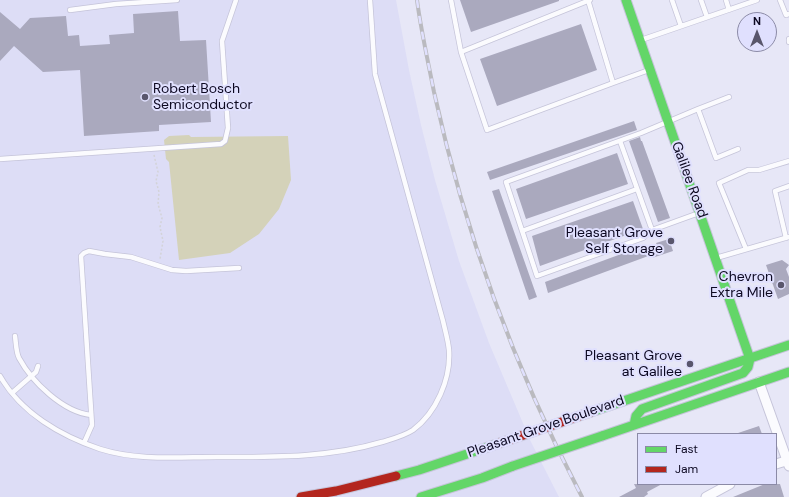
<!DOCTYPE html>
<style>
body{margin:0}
#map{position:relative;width:789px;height:497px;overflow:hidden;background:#e7e7f7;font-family:"DM Sans",sans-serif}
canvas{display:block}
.legend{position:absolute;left:637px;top:433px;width:140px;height:52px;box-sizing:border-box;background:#e0e0fe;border:1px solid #8b8aa6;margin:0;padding:5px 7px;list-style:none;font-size:12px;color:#0c0821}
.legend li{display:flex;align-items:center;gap:8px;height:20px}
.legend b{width:20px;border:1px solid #8b8aa6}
.north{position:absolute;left:737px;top:12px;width:40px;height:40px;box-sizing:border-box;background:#e0e0fe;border:1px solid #8b8aa6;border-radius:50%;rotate:0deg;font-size:11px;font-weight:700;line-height:16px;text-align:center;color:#0c0821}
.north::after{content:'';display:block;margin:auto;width:14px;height:18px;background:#59566c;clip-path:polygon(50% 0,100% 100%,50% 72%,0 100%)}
</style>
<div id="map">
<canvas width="789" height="497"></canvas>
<ul class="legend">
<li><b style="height:5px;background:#63d668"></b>Fast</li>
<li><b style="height:5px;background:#b3261e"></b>Jam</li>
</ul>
<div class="north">N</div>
</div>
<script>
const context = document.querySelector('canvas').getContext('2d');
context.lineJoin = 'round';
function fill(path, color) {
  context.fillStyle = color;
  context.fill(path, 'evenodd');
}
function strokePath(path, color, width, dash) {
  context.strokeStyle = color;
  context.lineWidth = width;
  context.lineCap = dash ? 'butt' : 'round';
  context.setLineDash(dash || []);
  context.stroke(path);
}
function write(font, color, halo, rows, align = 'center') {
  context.font = font + ' "DM Sans",sans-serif';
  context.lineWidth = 4;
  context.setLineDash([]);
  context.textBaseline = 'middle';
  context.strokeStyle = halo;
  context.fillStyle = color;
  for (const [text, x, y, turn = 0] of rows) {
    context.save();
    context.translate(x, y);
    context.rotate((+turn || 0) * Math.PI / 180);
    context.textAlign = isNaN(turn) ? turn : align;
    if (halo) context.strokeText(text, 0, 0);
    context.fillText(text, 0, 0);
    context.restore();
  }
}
const built = new Path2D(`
 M0,0h396l13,70 12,55 14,55 24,81 30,82 42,99 28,55h-559z`);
const green = new Path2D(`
 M189,135l2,2 97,-1 3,44 -12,29 -20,25 -29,19 -51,7 -10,-98 -3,-3 -2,-19 5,-4z`);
const building = new Path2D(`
 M460,0h99v1l-88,31z
 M178,11l2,30 26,-1 5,82 -52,3v6l-75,5 -4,-66 -37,2 -29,-26 -14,15v-49l20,17 10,-11 36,-2 2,20 11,-1 1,11 30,-2 -1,-9 25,-2 -1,-19z
 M581,24l16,46 -100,36 -17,-47z
 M634,121l3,9 -147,50 -3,-8z
 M640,137l1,4h1l28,77 -12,4 -29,-81z
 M617,153l11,31 -102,35 -10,-30z
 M499,189l38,108 -8,3 -37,-109z
 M633,201l10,28 -103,37 -8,-30z
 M669,239l4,12 -21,7 -1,-3 -103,38 -3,-11 98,-36 1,4 13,-5 -1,-2z
 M782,260l7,5 -3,4 3,8v17l-11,5 -12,-34z
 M759,426l3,8h-23l-1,-1z
 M634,484h28l-15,8 1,2 -4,3h-25l17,-9z
 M765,484h15l4,13h-51z`);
const path = new Path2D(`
 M154,155l4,17 -2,9 3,11 -1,12 4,14 -2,9 3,14 -3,18`);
const lane = new Path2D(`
 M451,0l10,52 129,-52
 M588,0l25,83 36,-13
 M672,0l9,26
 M701,0l6,17
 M726,0l3,10
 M780,0l6,15 3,-1
 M70,10l46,-6 61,-4
 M789,39v3
 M641,40l116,-40
 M461,52l26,78 126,-47
 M698,109l31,-12
 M620,141l32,89
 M0,159l221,-15 4,-3 3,-13 -6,-87 14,-41
 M699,213l-47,17 -9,8 -106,38 -31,-94 135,-49 57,-24 18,49 22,-9
 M522,231l115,-42
 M786,238l-11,-47 14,-5
 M746,249l-27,-66 29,-13h11l30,-9
 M716,258l73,-21
 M15,336c1,7 1,16 4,22 13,24 44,54 72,57
 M0,376c21,37 61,60 100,73 38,12 78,8 117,8 56,0 111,1 165,-15 10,-3 22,-6 31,-12 23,-17 38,-51 36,-80 -1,-10 -4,-20 -6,-29l-68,-247 -5,-74
 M12,393l24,-21 2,-6
 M84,443l8,-18 -11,-169 3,-3 5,-2 16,3 26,3 41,13 14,1 53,-3`);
const street = new Path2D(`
 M759,382l30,84
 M776,464l13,-4
 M706,497l24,-13`);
const fast = new Path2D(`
 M626,0l124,359
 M591,412l198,-67
 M634,425l2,-9 6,-7 101,-36 5,-6 2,-8
 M602,436l187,-64
 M396,476l23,-6 81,-27
 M421,497l61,-19 31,-12`);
const jam = new Path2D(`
 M301,497l35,-6 60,-15`);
const rail = new Path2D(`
 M417,0c4,31 11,61 17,92 31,142 81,277 148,405`);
const fastBridge = new Path2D(`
 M513,466l89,-30`);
const jamBridge = new Path2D(`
 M500,443l91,-31`);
const markers = [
 [145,97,4,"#59566c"],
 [671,241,4,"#59566c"],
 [781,285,4,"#59566c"],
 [690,364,4,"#59566c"]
];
const poiNames = [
 ["Robert Bosch",153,89,"left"],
 ["Semiconductor",153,105,"left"],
 ["Pleasant Grove",663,233],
 ["Self Storage",663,249],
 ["Chevron",773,277],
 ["Extra Mile",773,293],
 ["Pleasant Grove",682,356],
 ["at Galilee",682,372]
];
const streetNames = [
 ["Galilee Road",689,180,70],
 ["Pleasant Grove Boulevard",546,427,-19]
];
fill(built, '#ddddf6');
fill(green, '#d4d2b9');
fill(building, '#aaa9be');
strokePath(lane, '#c5c4d9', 6);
strokePath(street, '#c5c4d9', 11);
strokePath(fast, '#c5c4d9', 11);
strokePath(jam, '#c5c4d9', 11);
strokePath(path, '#d3d3d8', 1.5, [2, 2]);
strokePath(lane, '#fbfbfe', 4.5);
strokePath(street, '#fbfbfe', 9);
strokePath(fast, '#63d668', 9);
strokePath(jam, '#b3261e', 9);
strokePath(rail, '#bababf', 4);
strokePath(rail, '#e0e0fe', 2.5, [8]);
strokePath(fastBridge, '#c5c4d9', 11, []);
strokePath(jamBridge, '#c5c4d9', 11, []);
strokePath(fastBridge, '#63d668', 9);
strokePath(jamBridge, '#b3261e', 9);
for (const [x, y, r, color] of markers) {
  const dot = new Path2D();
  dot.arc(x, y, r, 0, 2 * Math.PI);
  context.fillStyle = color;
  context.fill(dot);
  strokePath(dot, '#e0e0fe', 1.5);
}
write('14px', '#0c0821', '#e0e0fe', poiNames, 'right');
write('14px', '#0c0821', '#e0e0fe', streetNames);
</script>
